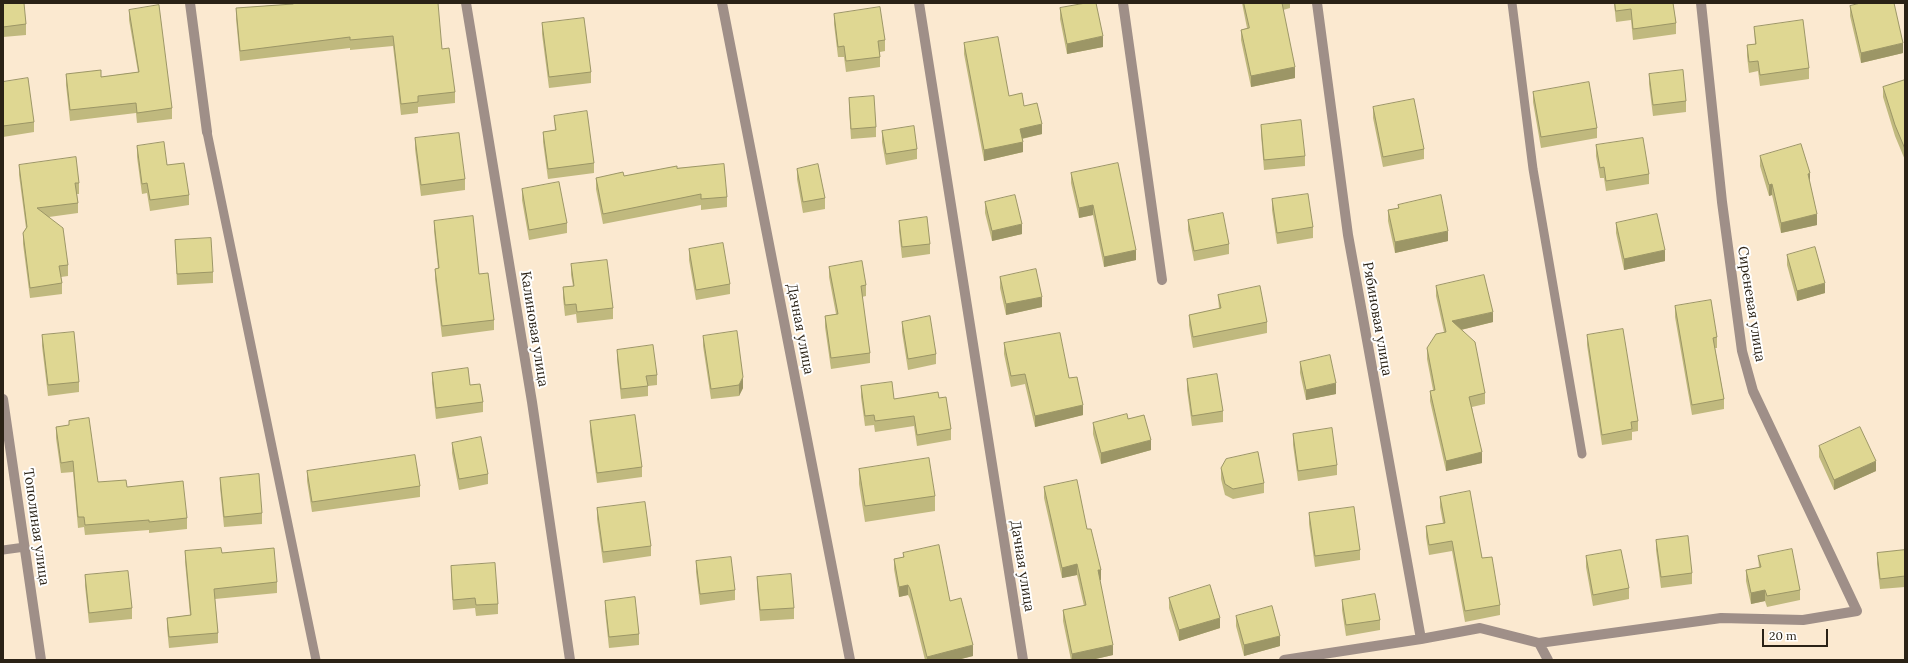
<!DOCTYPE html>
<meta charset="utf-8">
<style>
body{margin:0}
#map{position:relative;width:1908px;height:663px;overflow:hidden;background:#fbe9d0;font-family:Lora,serif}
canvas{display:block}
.frame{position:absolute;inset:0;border:4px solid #2a2216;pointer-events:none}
.scale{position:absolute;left:1762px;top:629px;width:66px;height:18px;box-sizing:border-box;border:2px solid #2a2216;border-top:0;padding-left:5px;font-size:12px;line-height:14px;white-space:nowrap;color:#2a2216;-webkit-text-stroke:3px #fff;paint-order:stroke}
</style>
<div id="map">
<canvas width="1908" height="663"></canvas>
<div class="frame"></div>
<div class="scale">20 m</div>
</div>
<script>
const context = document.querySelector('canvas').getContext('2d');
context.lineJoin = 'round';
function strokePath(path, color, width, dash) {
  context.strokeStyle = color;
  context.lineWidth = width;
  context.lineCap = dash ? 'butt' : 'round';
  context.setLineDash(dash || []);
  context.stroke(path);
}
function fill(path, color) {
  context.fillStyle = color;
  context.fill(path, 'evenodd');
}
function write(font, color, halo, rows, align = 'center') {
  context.font = font + ' Lora,serif';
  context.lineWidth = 4;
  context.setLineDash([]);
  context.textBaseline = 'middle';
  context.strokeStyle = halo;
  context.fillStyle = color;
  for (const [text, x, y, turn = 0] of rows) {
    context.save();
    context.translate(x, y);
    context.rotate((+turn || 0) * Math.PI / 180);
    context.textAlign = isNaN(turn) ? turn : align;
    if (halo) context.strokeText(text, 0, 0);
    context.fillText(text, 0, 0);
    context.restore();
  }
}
const service = new Path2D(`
 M1512,3l21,166 49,285
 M207,132l109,528
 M3,550l22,-3`);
const minor = new Path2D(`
 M190,3l17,129
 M466,3l66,399 38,258
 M722,3l128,657
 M919,3l104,657
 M1123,3l39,277
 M1317,3l31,232 73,404
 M3,399l38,261
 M1539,643l9,17
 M1284,660l137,-21 59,-11 59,15 182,-25 82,2 54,-9 -104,-220 -11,-40 -20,-149 -21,-199`);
const wall = new Path2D(`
 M3,3l23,21v11l-23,2z
 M1242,3h48v5l-7,2 12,68 -44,9 -10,-47v-10l6,-2z
 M1614,3h59l3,20v11l-43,6 -2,-20 -15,2z
 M293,4l149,45 13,43v11l-37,4v6l-17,2 -8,-69 -43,4v-2l-110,13 -4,-42v-11z
 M1850,6l53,47 -42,10 -11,-47z
 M1060,8l43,39 -36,7 -7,-35z
 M129,10l43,98v11l-35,4 -1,-10 -66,8 -4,-36v-11l35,3 37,-5 -9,-52z
 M834,14l51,26v11l-5,1v15l-34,5 -2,-15h-6l-4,-33z
 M542,23l49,49v11l-42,5 -7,-54z
 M1754,27l55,41v11l-49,7 -2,-15 -9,2 -2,-17v-11l8,-1z
 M964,43l45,53 15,10 18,28 -20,5 1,13 -39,9 -20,-107z
 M1649,74l37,27v11l-33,4 -4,-32z
 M1905,80v80l-10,-24 -12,-39v-10z
 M3,82l31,40v10l-31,5z
 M1533,92l64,36v10l-56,10 -8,-46z
 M849,98l27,29v10l-25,2 -2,-30z
 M1373,107l51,42v10l-41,8 -10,-49z
 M554,116l40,47v10l-46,6 -5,-37v-10l12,-2z
 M1261,125l44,31v10l-41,4 -3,-35z
 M882,131l35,18v10l-31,6 -4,-23z
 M415,138l50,41v11l-44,6 -6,-47z
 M1596,145l53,29v10l-43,7 -2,-13h-4l-4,-22z
 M137,146l30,19 22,30v10l-39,6 -3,-18 -5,1 -5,-37z
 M1760,156l50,27 7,42 -36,8 -9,-38 -3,1 -9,-30z
 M19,165l60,18v11h-2l1,9v10l-29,4 19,48v11l-7,1 1,6v11l-32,4 -7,-54v-11l3,-5 -7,-53z
 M677,168l50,29v10l-26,3v-5l-98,19 -7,-35v-11l28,-2z
 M797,169l28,29v11l-22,4 -6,-34z
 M1071,173l65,87 -32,7 -11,-52 -14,3 -8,-35z
 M522,189l45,34v10l-38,7 -7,-40z
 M1272,199l41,28v11l-36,6 -5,-34z
 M985,202l37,32 -30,7 -7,-28z
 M1398,205l50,36 -53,12 -7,-32v-11l10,-2z
 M1188,220l41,24v10l-35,7 -6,-31z
 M434,221l45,53 15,46v10l-52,7 -7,-58v-10l3,-1 -4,-37z
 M899,221l31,23v10l-28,4 -3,-27z
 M1616,223l49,38 -41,9 -8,-37z
 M175,240l38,32v11l-36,2z
 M689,249l41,35v10l-34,6 -7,-40z
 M1787,255l38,38 -28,8 -10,-36z
 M571,264l42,44v11l-36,4 -1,-9 -11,2 -2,-18v-11l10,-1 -2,-11z
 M829,267l37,18v11l-4,1 8,56v10l-39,6 -6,-42v-11l11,-2 -7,-37z
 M1000,277l42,30 -36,8 -6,-27z
 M1436,286l57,36 -32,8 24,63v11l-13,3 10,56 -36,8 -16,-70v-10l3,-1 -6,-31v-11l17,-16 -8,-36z
 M1218,295l49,27v11l-74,15 -4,-23v-10l30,-6z
 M1675,306l42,31v11h-2l9,51v10l-32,6 -17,-98z
 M902,322l34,32v10l-28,6 -6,-38z
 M42,335l37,47v10l-31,4 -6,-50z
 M1587,335l51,86v10l-6,1v8l-30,5 -15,-100z
 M703,336l40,52 -4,8 -28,3 -8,-53z
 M1004,343l65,35 14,37 -48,12 -10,-43 -14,3 -7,-33z
 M617,350l40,25v10l-9,1v10l-27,3 -4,-39z
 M1300,362l36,32 -30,6 -6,-27z
 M432,373l51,29v10l-47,7 -4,-36z
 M1187,379l36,32v11l-31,4 -5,-36z
 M861,386l33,13 45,-1 12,31v11l-34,6 -3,-20 -39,6 -1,-7 -9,1 -4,-29z
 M1128,419l23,31 -50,14 -8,-30v-11z
 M69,421l29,61 29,5 60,31v11l-38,4v-3l-64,5 -1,-8 -6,1 -5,-56 -12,1 -5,-35v-11l13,-2z
 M590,421l52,46v10l-45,6 -7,-51z
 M1293,434l44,31v10l-39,6 -5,-36z
 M452,443l36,31v10l-29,6 -7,-37z
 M1819,446l57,25 -42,19 -15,-33z
 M1221,468l43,15v10l-31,6 -8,-4 -4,-16z
 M859,469l76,27v15l-70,11 -6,-38z
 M307,471l113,15v11l-108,15 -5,-31z
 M220,478l42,35v11l-38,3 -4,-39z
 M1044,487l43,42 14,51h-1l13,75 -22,5h-20l-8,-39v-11l21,-4 -7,-31 -15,3 -18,-80z
 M1440,497l42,61 18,47v10l-35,7 -13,-71 -23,4 -3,-18v-11l17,-3 -3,-16z
 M597,508l54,38v10l-48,7 -6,-44z
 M1309,513l51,37v10l-45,7 -6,-43z
 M1656,540l36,33v11l-31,4 -5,-38z
 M1905,550v37l-25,2 -3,-25v-11z
 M185,551l37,2 55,29v11l-62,6 3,34v10l-49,5 -2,-20v-10l23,-3 -5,-53z
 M903,553l47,48 23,55 -16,4h-32l-15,-61 -2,-4 -9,2 -5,-28v-10l9,-2z
 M1586,556l43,32v11l-36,7 -7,-39z
 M1758,556l42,34v10l-33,7 -2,-6 -14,3 -5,-23v-11l13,-2z
 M696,561l39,29v10l-35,5 -4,-33z
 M451,566l47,38v10l-22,2 -1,-8 -22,2 -2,-33z
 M85,575l47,33v11l-43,4 -4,-37z
 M757,577l37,31v11l-34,2 -3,-34z
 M1169,598l51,30 -41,13 -10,-33z
 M1342,600l38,20v10l-34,6 -4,-26z
 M605,601l34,33v11l-30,3 -4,-37z
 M1236,616l44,30 -36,10 -8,-30z`);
const shadedWall = new Path2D(`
 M1103,36v11l-36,7v-10z
 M1903,43v10l-42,10v-10z
 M1295,67v11l-44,9v-11z
 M1042,124v10l-22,5v-10z
 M1023,142v10l-39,9v-11z
 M1810,173v11l-2,-10z
 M1772,184v11l-3,1v-11z
 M1093,205v10l-14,3v-10z
 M1817,214v11l-36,8v-10z
 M1022,224v10l-30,7v-10z
 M1448,231v10l-53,12v-11z
 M1136,250v10l-32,7v-10z
 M1665,250v11l-41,9v-11z
 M1825,283v10l-28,8v-10z
 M1042,297v10l-36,8v-11z
 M1493,312v10l-41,10v-11z
 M743,377v11l-4,8v-11z
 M1336,383v11l-30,6v-10z
 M1083,405v10l-48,12v-11z
 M1151,440v10l-50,14v-11z
 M1482,452v11l-36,8v-10z
 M1876,461v10l-42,19v-10z
 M1077,564v11l-15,3v-10z
 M1098,570h3v10l-3,1z
 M908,585v10l-9,2v-10z
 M1765,590v11l-14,3v-11z
 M1220,618v10l-41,13v-11z
 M1280,636v10l-36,10v-11z
 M973,645v11l-16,4h-30v-3z
 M1113,645v10l-22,5h-19v-6z`);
const building = new Path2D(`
 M3,3h21l2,21 -23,3z
 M293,3h145l4,46 7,-1 6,44 -37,4v6l-17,2 -8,-68 -43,4v-3l-110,14 -4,-43 57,-4z
 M1086,3h10l7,33 -36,8 -7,-36z
 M1244,3h38l13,64 -44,9 -10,-46 8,-2z
 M1615,3h58l3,20 -43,6 -2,-20 -15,2z
 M1861,3h33l9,40 -42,10 -11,-47z
 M159,5l13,103 -35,5 -1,-10 -66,7 -4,-36 35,-4v7l38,-5 -10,-62z
 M880,7l5,33 -7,1 2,16 -34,4 -2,-15 -6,1 -4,-33z
 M584,18l7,54 -42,5 -7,-54z
 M1803,20l6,48 -49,7 -2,-14 -9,1 -2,-17 9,-1 -2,-17z
 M998,37l11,59 13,-3 2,13 13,-3 5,21 -22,5 3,13 -39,8 -20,-107z
 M1683,70l3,31 -33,4 -4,-31z
 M28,78l6,44 -31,4v-44z
 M1905,80v69l-10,-24 -12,-38z
 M1589,82l8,46 -56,9 -8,-45z
 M874,96l2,31 -25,2 -2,-31z
 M1414,99l10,50 -41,8 -10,-50z
 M587,111l7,52 -46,6 -5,-37 13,-2 -2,-14z
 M1301,120l4,36 -41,4 -3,-35z
 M914,126l3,23 -31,5 -4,-23z
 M459,133l6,46 -44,6 -6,-47z
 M1643,138l6,36 -43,7 -2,-14 -4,1 -4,-23z
 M164,142l3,23 17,-2 5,32 -39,5 -3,-17 -5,1 -5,-38z
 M1801,144l9,29 -2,1 9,40 -36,9 -9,-39 -3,1 -9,-29z
 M76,157l3,26h-4l3,20 -41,5 26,20 5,37 -9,1 3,17 -32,5 -7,-55 4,-6 -8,-62z
 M1118,163l18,87 -32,7 -11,-52 -14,3 -8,-35z
 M724,164l3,33 -26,2v-5l-98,20 -7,-36 27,-6 1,4 53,-10v2z
 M818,164l7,34 -22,4 -6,-33z
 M559,182l8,41 -38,7 -7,-41z
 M1308,194l5,33 -36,6 -5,-34z
 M1015,195l7,29 -30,7 -7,-29z
 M1441,195l7,36 -53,11 -7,-32 11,-2 -1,-3z
 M1223,213l6,31 -35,7 -6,-31z
 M1657,214l8,36 -41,9 -8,-36z
 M473,216l6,58 9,-1 6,47 -52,6 -7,-57 4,-1 -5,-47z
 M927,217l3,27 -28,3 -3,-26z
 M211,238l2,34 -36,2 -2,-34z
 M723,243l7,41 -34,6 -7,-41z
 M1815,247l10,36 -28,8 -10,-36z
 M607,260l6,48 -36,4 -1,-8 -11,1 -2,-18 11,-1 -3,-22z
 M862,261l4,24 -5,1 9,67 -39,5 -6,-42 13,-2 -9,-47z
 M1036,269l6,28 -36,7 -6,-27z
 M1484,275l9,37 -41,9 23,21 10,51 -16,4 13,55 -36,9 -16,-70 5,-1 -8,-42 9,-14 10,-2 -10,-46z
 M1260,286l7,36 -74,15 -4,-22 32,-7 -3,-13z
 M1711,300l6,37 -4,1 11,61 -32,6 -17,-99z
 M930,316l6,38 -28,5 -6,-37z
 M1623,329l15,92 -7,1 1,7 -30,6 -15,-100z
 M737,331l6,46 -4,8 -28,4 -8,-53z
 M74,332l5,50 -31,3 -6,-50z
 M1060,333l9,45 8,-1 6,28 -48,11 -10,-42 -14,2 -7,-33z
 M653,345l4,30 -11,1 2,10 -27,3 -4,-39z
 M1330,355l6,28 -30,7 -6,-28z
 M468,368l2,17 10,-1 3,18 -47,6 -4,-35z
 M1217,374l6,37 -31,5 -5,-37z
 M892,382l2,17 44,-7 1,6 7,-1 5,32 -34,6 -3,-19 -39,5 -1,-6 -9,1 -4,-30z
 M1127,414l1,5 16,-4 7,25 -50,13 -8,-30z
 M635,415l7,52 -45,6 -7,-52z
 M89,418l9,64 28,-2 1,7 56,-6 4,37 -38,4v-2l-64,5 -1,-8h-6l-5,-56 -12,2 -5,-36 13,-2v-4z
 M1860,427l16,34 -42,19 -15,-34z
 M1332,428l5,37 -39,6 -5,-37z
 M481,437l7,37 -29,5 -7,-36z
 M1258,452l6,31 -31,6 -8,-5 -4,-16 5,-9z
 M415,455l5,31 -108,16 -5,-31z
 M929,458l6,38 -70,10 -6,-37z
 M259,474l3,39 -38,4 -4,-39z
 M1077,480l10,49h4l10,41h-3l15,75 -41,9 -9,-44 23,-5 -9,-41 -15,4 -18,-81z
 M1470,491l12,67 10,-1 8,48 -35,6 -13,-70 -23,4 -3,-19 19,-3 -5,-26z
 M645,502l6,44 -48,6 -6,-44z
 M1354,507l6,43 -45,6 -6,-43z
 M1688,536l4,37 -31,4 -5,-37z
 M939,545l11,56 11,-3 12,47 -46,12 -17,-68 -2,-4 -9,2 -5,-28 10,-2 -1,-4z
 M221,548l1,5 52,-5 3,34 -63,7 4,44 -49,4 -2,-19 24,-3 -6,-64z
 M1792,549l8,41 -33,6 -2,-6 -14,3 -5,-23 15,-3 -3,-11z
 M1621,550l8,38 -36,7 -7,-39z
 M1905,550v26l-25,3 -3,-26z
 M731,557l4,33 -35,4 -4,-33z
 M495,563l3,41 -22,1 -1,-7 -22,2 -2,-34z
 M128,571l4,37 -43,5 -4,-38z
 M791,574l3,34 -34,2 -3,-33z
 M1210,585l10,33 -41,12 -10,-32z
 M1375,594l5,26 -34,5 -4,-25z
 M635,597l4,37 -30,3 -4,-36z
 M1272,606l8,30 -36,9 -8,-29z`);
const streetNames = [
 ["Сиреневая улица",1751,304,81],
 ["Рябиновая улица",1377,319,80],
 ["Калиновая улица",534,329,81],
 ["Дачная улица",800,329,79],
 ["Тополиная улица",36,527,82],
 ["Дачная улица",1022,566,81]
];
strokePath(service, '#9f8f88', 9);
strokePath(minor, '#9f8f88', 10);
fill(wall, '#c0b97e');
fill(shadedWall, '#9c9666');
fill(building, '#dfd792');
strokePath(building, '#9c9666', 1);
write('14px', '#2a2216', '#fff', streetNames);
</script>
